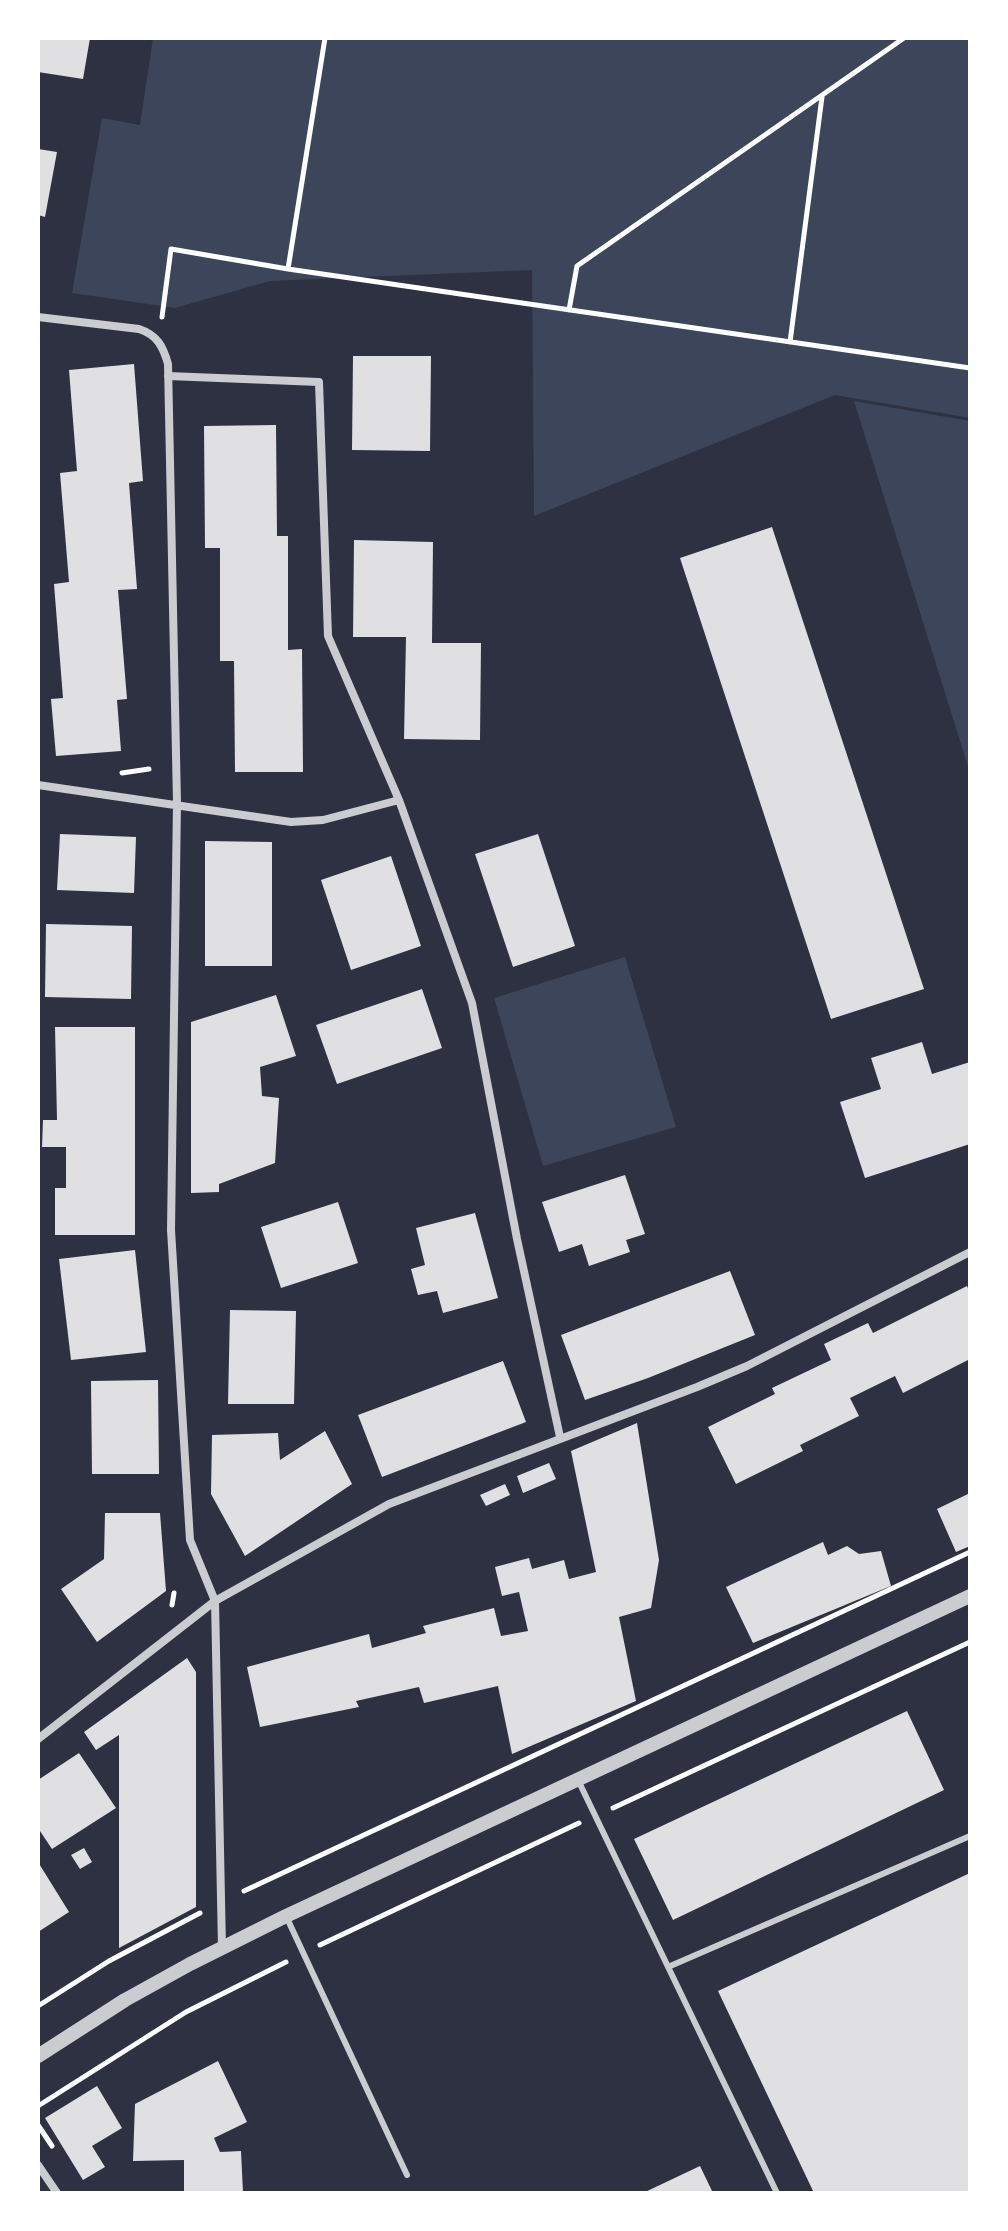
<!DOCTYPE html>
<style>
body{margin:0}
#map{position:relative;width:1008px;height:2231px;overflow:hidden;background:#2d3142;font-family:Cabin,sans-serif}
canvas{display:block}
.frame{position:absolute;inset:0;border:40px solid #fff;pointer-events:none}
</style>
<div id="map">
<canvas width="1008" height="2231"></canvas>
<div class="frame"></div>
</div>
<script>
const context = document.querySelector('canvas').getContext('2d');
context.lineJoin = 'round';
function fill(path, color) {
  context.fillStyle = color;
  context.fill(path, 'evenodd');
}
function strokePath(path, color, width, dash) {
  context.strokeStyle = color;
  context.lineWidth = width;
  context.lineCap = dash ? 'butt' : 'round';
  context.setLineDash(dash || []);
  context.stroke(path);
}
const green = new Path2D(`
 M153,38h817v380l-135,-23 -301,121 -2,-246 -262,11 -95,27 -103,-15 30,-175 38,7z
 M854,401l116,20v352z
 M625,957l51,170 -133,39 -49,-168z`);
const building = new Path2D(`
 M38,38h52l-7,41 -45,-7z
 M38,149l19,3 -12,65 -7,-2z
 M353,356h78l-1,95 -78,-1z
 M134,364l9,117 -14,2 8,106 -19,1 9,109 -10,1 4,51 -65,5 -5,-57 12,-1 -9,-114 15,-2 -9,-109 17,-2 -8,-101z
 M276,425l1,111h11v114l14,-1 1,123h-68l-1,-111h-14v-113h-15l-1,-122z
 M772,527l152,462 -93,30 -151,-461z
 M354,540l79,2 -1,101h49l-1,97 -76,-1 2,-102h-53z
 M60,834l76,3 -2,56 -77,-3z
 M538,834l37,112 -62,21 -38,-113z
 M205,841l67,1v124h-67z
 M391,856l30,90 -70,24 -30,-90z
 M46,924l86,2 -1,73 -86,-2z
 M422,989l20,59 -105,36 -21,-59z
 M276,995l20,61 -36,11 2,29 17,2 -4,65 -56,21v8l-28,1v-171z
 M55,1027h80v208h-80v-47h11v-41h-24l1,-27h14z
 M922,1042l10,32 38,-12v82l-105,34 -25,-76 41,-13 -10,-31z
 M625,1175l20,59 -19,6 4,12 -41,14 -7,-22 -23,8 -17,-50z
 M338,1202l20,61 -77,25 -20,-61z
 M475,1213l23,85 -55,15 -6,-22 -19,4 -7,-26 14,-4 -9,-37z
 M135,1250l11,102 -75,8 -12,-101z
 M730,1271l25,64 -107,43 -63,22 -24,-65z
 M967,1286l3,7v66l-67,34 -8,-17 -45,22 9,18 -59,29 3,6 -67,33 -28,-57 67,-33 -3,-6 59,-28 -7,-16 44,-21 5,10z
 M230,1310l66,1 -2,93h-66z
 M503,1361l23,61 -144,55 -24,-62z
 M158,1380l1,94h-67l-1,-93z
 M637,1423l22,137 -8,48 -32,9 17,84 -124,53 -14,-68 -74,17 -5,-16 -63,14 3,6 -99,20 -13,-60 122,-33 3,14 54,-15 -3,-7 71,-18 7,28 27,-5 -9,-39 -17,4 -7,-29 34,-9 3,11 32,-9 5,19 27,-7 -25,-121z
 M325,1431l27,53 -107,72 -34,-62 1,-59 66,-2 2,27z
 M549,1463l7,16 -33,14 -6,-17z
 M505,1484l5,11 -24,11 -6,-11z
 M970,1493v53l-14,6 -19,-43z
 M105,1513h55l6,78 -69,51 -36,-53 43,-30z
 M823,1542l5,13 19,-9 12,8 22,-3 10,35 -138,57 -27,-56z
 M187,1658l9,14v235l-77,41v-213l-23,15 -12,-18z
 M907,1711l37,79 -271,130 -39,-81z
 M79,1753l37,55 -64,41 -14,-21v-48z
 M84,1848l8,14 -12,7 -9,-14z
 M38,1862l31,50 -31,20z
 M970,1873v320h-156l-96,-202z
 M218,2061l29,61 -33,16 6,14 21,-1 2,42h-59v-33l-51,1 2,-57z
 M97,2086l25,42 -30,18 13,21 -22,13 -38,-62z
 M700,2166l13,27h-70z`);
const path = new Path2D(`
 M288,269l37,-231
 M569,310l8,-44 327,-228
 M162,317l9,-68 117,20 682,99
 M790,342l32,-245
 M122,773l27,-4
 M172,1605l2,-12
 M613,1808l357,-166
 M244,1891l726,-339
 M320,1945l259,-122
 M38,2006l71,-45 91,-48
 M38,2106l148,-94 100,-50
 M38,2125l14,21`);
const service = new Path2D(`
 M578,1780l199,413
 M286,1916l121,259
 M668,1967l302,-131`);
const minor = new Path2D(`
 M38,317l101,12c18,6 24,17 29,35l9,439 -6,427 19,310 25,61 7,347
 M168,376l151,6 9,254 71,164 73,203 45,236 43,198
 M38,785l253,37 32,-2 76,-20
 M38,1739l177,-138 174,-97 308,-117 50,-21 223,-114
 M38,2165l19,28`);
const tertiary = new Path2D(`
 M38,2056l87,-56 65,-36 96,-48 684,-320`);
fill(green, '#3c4559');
fill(building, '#e0e0e3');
strokePath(path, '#fff', 5);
strokePath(service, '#caccd0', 6);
strokePath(minor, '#caccd0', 8);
strokePath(tertiary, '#caccd0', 14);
</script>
